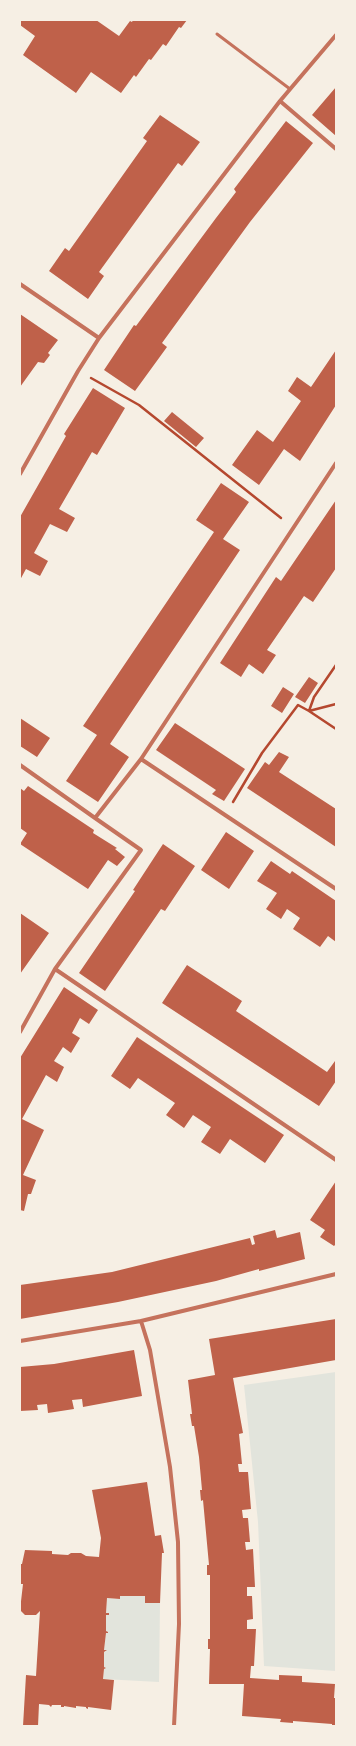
<!DOCTYPE html>
<style>
body{margin:0}
#map{position:relative;width:356px;height:1746px;overflow:hidden;background:#f6efe4;font-family:"Asap Condensed",sans-serif}
canvas{display:block}
.frame{position:absolute;inset:0;border:21px solid #f6efe4;pointer-events:none}
</style>
<div id="map">
<canvas width="356" height="1746"></canvas>
<div class="frame"></div>
</div>
<script>
const context = document.querySelector('canvas').getContext('2d');
context.lineJoin = 'round';
function fill(path, color) {
  context.fillStyle = color;
  context.fill(path, 'evenodd');
}
function strokePath(path, color, width, dash) {
  context.strokeStyle = color;
  context.lineWidth = width;
  context.lineCap = dash ? 'butt' : 'round';
  context.setLineDash(dash || []);
  context.stroke(path);
}
const green = new Path2D(`
 M336,1372v299l-72,-5 -6,-144 -14,-137z
 M120,1596h25v7h15l-1,79 -56,-3 1,-10 2,-1 -2,-1v-15l3,-1 -3,-1 2,-17h2l-2,-2v-16h3l-3,-2 1,-15 12,1z`);
const building = new Path2D(`
 M20,20h76l23,16 11,-15 2,1 1,-2h54l-6,8 -2,-1 -13,19 -3,-2 -12,16 -2,-1 -13,18 -2,-2 -13,18 -30,-21 -15,21 -53,-38 12,-19 -15,-11z
 M336,87v49l-24,-21z
 M160,115l40,27 -18,24 -4,-3 -79,109 5,4 -16,23 -39,-28 16,-23 4,3 78,-110 -4,-3z
 M286,121l27,22 -63,79 -88,121 5,4 -32,44 -31,-21 30,-45 2,1 80,-108 20,-26 -2,-3z
 M20,314l38,26 -10,13 2,2 -6,8 -6,-1 -18,25z
 M336,350v55l-36,56 -16,-12 -25,36 -27,-20 25,-35 16,12 28,-41 -13,-10 9,-14 14,10z
 M93,388l32,20 -28,47 -5,-3 -33,57 16,9 -8,14 -17,-8 -16,29 14,8 -8,15 -14,-7 -6,11v-63l46,-81 -2,-2z
 M172,412l32,26 -8,9 -32,-26z
 M221,483l28,19 -26,37 17,11 -130,194 19,13 -31,45 -32,-21 31,-46 -14,-9 131,-194 -18,-12z
 M336,500v68l-23,34 -9,-6 -37,54 9,5 -13,19 -14,-10 -8,13 -21,-14 56,-86 5,4z
 M309,677l9,6 -13,20 -10,-6z
 M283,687l11,7 -12,19 -11,-7z
 M20,718l30,20 -13,19 -17,-11z
 M175,723l70,46 -21,32 -12,-7 4,-4 -60,-40z
 M279,752l10,5 -10,15 57,37v38l-89,-59 18,-26 4,3z
 M28,786l66,44 -1,3 24,15 -2,1 10,8 -8,9 -9,-6 -20,29 -68,-45 7,-11 -7,-5v-40l4,3z
 M226,832l28,19 -25,38 -28,-19z
 M163,844l32,22 -30,45 -4,-2 -56,82 -26,-18 56,-82 -2,-1z
 M271,861l19,13 2,-3 44,30v41l-8,-6 -8,11 -27,-18 7,-11 -13,-9 -6,10 -15,-10 11,-16 -20,-12z
 M20,913l29,20 -29,41z
 M187,965l55,36 -6,10 91,61 8,-11 1,1v19l-17,25 -157,-103z
 M64,987l34,23 -9,14 -9,-6 -8,15 8,5 -9,15 -8,-6 -9,14 10,6 -7,15 -11,-7 -24,44 22,11 -21,45 13,5 -5,14h-3l-4,17 -4,-1v-152z
 M137,1037l147,98 -19,28 -35,-24 -10,15 -19,-12 10,-15 -18,-12 -9,13 -18,-13 9,-12 -37,-25 -8,11 -19,-13z
 M336,1181v63l-2,2 -14,-9 5,-7 -15,-10z
 M275,1230l2,8 23,-6 5,27 -46,12v-2l-43,12 -98,21 -98,17v-34l92,-13 138,-34 2,7 3,-1 -2,-8z
 M336,1319v41l-103,18 10,55 -4,1 3,30h-4l1,8h9l3,37 -9,1 1,8h5l2,24h-5l1,8 7,-1 2,38h-8v9h5l1,23 -6,1v9h9l-2,37h-3l-1,12 29,2v-5l23,1v6l33,2 -1,14h2v28h-4v-2l-39,-3v2l-13,-1 1,-3 -39,-3 2,-32h-35l1,-35h-2v-10h2v-64h-3v-10h2l-6,-65 -2,1 -1,-11h2l-3,-33 -5,-31h-2l-2,-12h2l-4,-34 27,-5 -6,-36z
 M134,1350l8,46 -59,11 -1,-8 -10,1 2,9 -26,4 -1,-9 -10,1 1,5 -18,1v-44l34,-3z
 M147,1482l8,54 6,-1 3,18h-2l-2,50h-15v-7h-25v3l-13,-1 -1,15h3v2h-3v16l2,1v1h-2l-2,17h3l-3,2v15l2,1 -2,1 -1,10 11,1 -3,30 -23,-3v2l-2,-1v-1l-10,-1v2l-12,-2v1h-3v-2h-9l-1,2 -2,-2 -10,-1 -1,22h-15l3,-51 10,1 4,-65 -4,4h-11l-5,-5 3,-26h-3v-20h2l3,-14 27,1v3l16,1 3,-2h10l5,3 13,1 2,-19 -9,-48z`);
const path = new Path2D(`
 M91,378l48,27 142,113
 M336,665l-22,32 -5,14 27,18
 M233,802l29,-49 36,-48 11,6 27,-7`);
const service = new Path2D(`
 M217,34l73,55`);
const minor = new Path2D(`
 M280,101l56,48
 M20,284l79,54
 M20,474l58,-103 21,-33 181,-237 56,-66
 M141,759l195,130
 M20,765l75,53
 M55,969l281,191
 M20,1032l35,-63 86,-119 -46,-32 46,-59 195,-296
 M141,1321l9,29 20,117 8,75 1,82 -5,102
 M20,1341l121,-20 195,-47`);
fill(green, '#e2e4dc');
fill(building, '#bf614a');
strokePath(path, '#b5482f', 2.5);
strokePath(service, '#c5725c', 3);
strokePath(minor, '#c5725c', 4);
</script>
